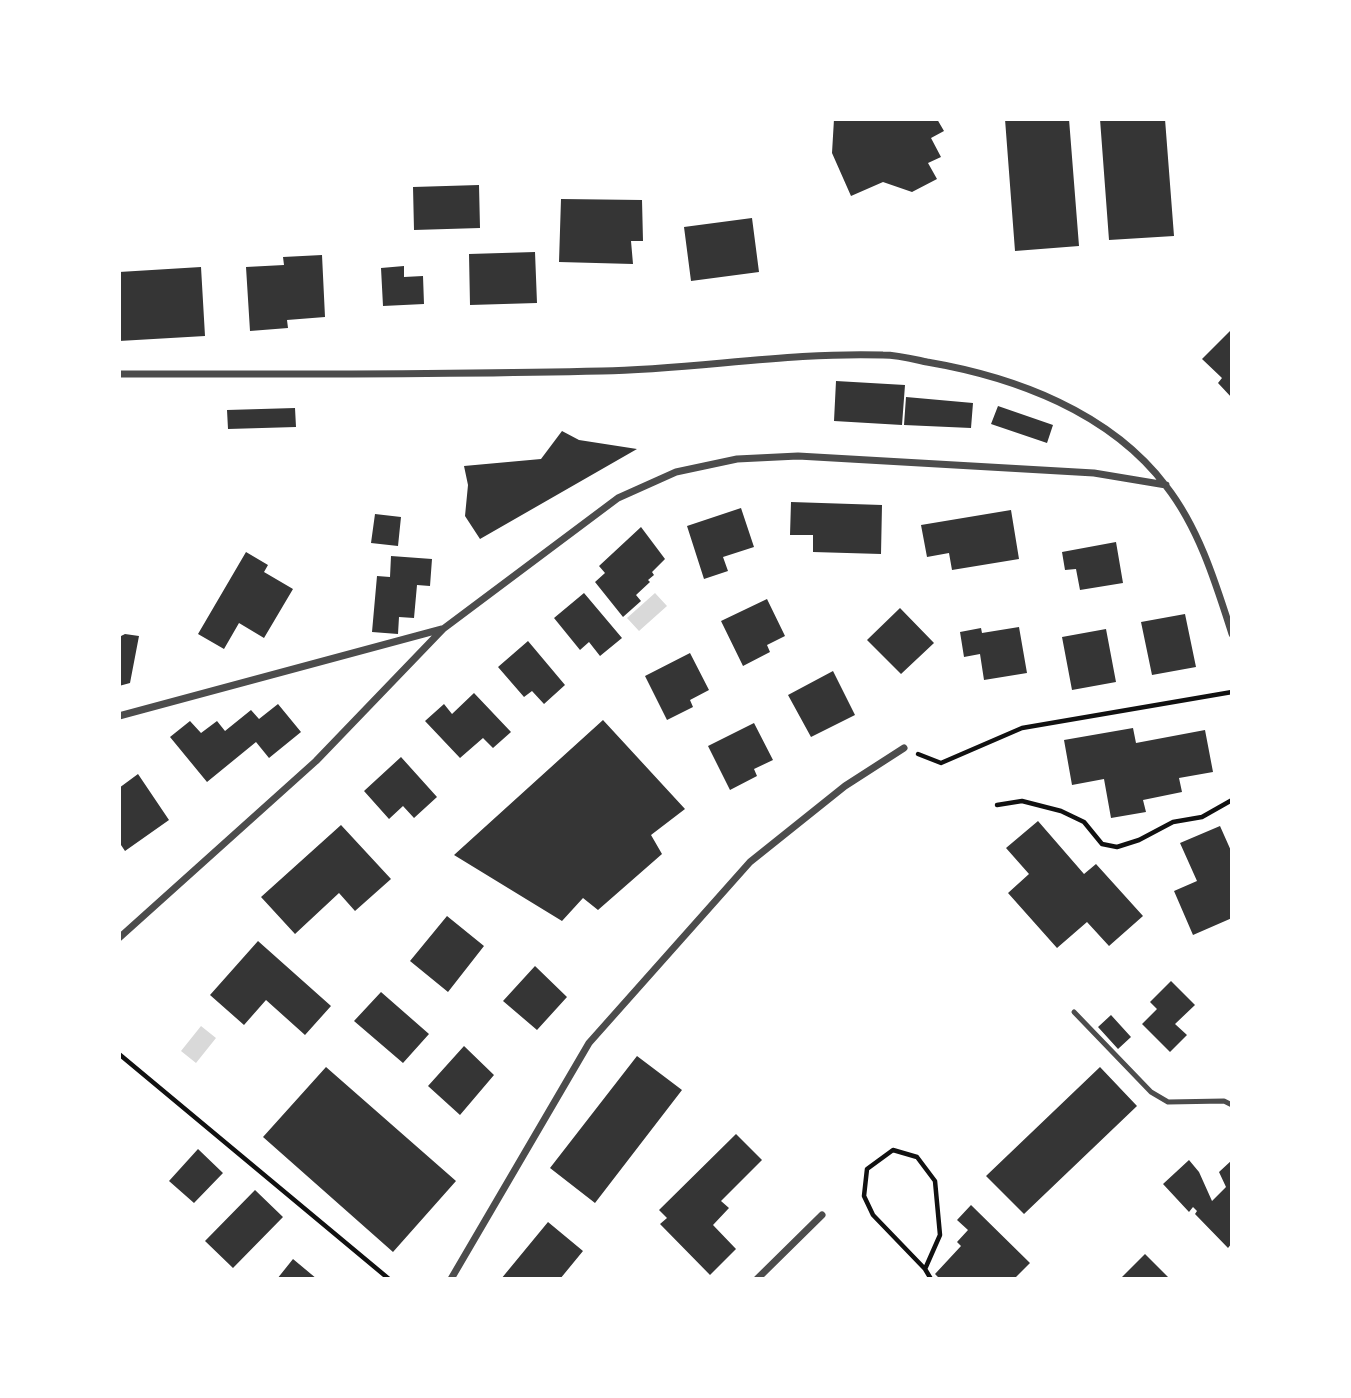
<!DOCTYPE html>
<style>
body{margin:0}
#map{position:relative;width:1351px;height:1398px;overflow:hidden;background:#fff;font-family:"Work Sans",sans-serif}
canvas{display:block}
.frame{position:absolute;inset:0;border:121px solid #fff;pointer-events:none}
</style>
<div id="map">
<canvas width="1351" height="1398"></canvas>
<div class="frame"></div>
</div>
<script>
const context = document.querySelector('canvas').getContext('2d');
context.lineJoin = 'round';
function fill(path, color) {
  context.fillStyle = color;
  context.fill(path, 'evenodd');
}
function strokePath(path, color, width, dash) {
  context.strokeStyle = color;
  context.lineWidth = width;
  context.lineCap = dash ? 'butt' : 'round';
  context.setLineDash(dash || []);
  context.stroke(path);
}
const water = new Path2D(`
 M655,593l12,13 -28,25 -12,-13z
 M201,1026l15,12 -20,25 -15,-12z`);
const building = new Path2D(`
 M834,119h103l7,12 -13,7 10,19 -13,6 9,16 -25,13 -29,-10 -32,14 -19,-43z
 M1005,119h64l10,127 -64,5z
 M1100,119h65l9,117 -65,4z
 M479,185l1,43 -66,2 -1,-43z
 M561,199l81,1 1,41h-12l2,23 -74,-2z
 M752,218l7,54 -68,9 -7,-54z
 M535,252l2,51 -67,2 -1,-51z
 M322,255l3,62 -38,3 1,8 -38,3 -4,-64 38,-2 -1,-8z
 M404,266v11l19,-1 1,28 -41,2 -2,-38z
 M201,267l4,69 -86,5v-69z
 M1232,329v69l-14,-15 4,-5 -20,-19z
 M836,381l69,4 -3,40 -68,-4z
 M906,397l67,6 -2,25 -67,-3z
 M998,406l55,19 -6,18 -56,-19z
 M295,408l1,19 -68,2 -1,-19z
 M562,431l17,9 58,9 -157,90 -15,-23 3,-31 -4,-19 77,-7z
 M791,502l91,3 -1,49 -68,-2v-17h-23z
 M741,508l13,39 -31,10 5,14 -24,8 -17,-53z
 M1011,510l8,49 -67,11 -3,-17 -22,4 -6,-32z
 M375,514l26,3 -3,29 -27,-3z
 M641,527l24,32 -13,13 2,3 -6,5 2,2 -14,13 5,6 -18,16 -28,-35 10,-9 -6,-7z
 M1116,542l7,41 -43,7 -4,-21 -11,1 -3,-18z
 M246,552l22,13 -4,7 29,17 -29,49 -25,-15 -15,26 -26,-15z
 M391,556l41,3 -2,27 -13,-1 -3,33 -15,-1 -1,17 -26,-2 5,-56 13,1z
 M584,593l38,45 -22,18 -11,-14 -9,8 -26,-32z
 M767,599l18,37 -18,9 3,7 -27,14 -22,-45z
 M900,608l34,35 -33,31 -34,-34z
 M1185,614l11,53 -44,8 -11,-53z
 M1019,627l8,46 -43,7 -4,-26 -16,3 -4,-25 21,-4 1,5z
 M1106,629l10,53 -44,8 -10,-53z
 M125,634l14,2 -9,47 -11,3v-49z
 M528,641l37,44 -21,19 -12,-13 -8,6 -26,-30z
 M690,653l19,37 -19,10 3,7 -26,13 -22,-44z
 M833,671l22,44 -44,22 -23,-42z
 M474,693l37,39 -18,16 -10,-10 -23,20 -35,-37 19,-17 8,10z
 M278,704l23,28 -32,26 -13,-16 -49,40 -37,-45 20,-16 11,12 16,-12 8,10 26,-21 8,9z
 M603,720l82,89 -34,26 11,19 -64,56 -15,-12 -21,23 -108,-66z
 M754,723l19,37 -19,9 3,7 -27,14 -22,-44z
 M1133,728l3,15 69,-13 8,42 -34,6 3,14 -39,8 3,12 -35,6 -7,-39 -32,6 -8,-45z
 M401,757l36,40 -23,21 -11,-12 -14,13 -25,-28z
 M138,774l31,46 -44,31 -6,-9v-54z
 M1038,821l46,53 12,-10 47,52 -34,30 -22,-24 -30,26 -49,-55 21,-19 -23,-26z
 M341,825l50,54 -36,32 -16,-18 -44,41 -34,-37z
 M1220,826l12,27v65l-39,17 -19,-44 23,-10 -17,-38z
 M447,916l37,30 -36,46 -38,-31z
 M258,941l73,65 -26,29 -39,-35 -22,25 -34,-30z
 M535,966l32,31 -30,33 -34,-29z
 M1171,981l24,24 -20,19 12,11 -17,17 -28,-28 15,-15 -7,-7z
 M381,992l48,42 -26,29 -49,-42z
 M1111,1015l20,22 -13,12 -20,-22z
 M464,1046l30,29 -34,40 -32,-29z
 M637,1056l45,34 -87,113 -45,-35z
 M326,1067l130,114 -63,71 -130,-115z
 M1100,1067l37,39 -113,108 -38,-38z
 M736,1134l26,26 -41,41 8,7 -16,17 23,24 -26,26 -50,-51 7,-6 -8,-8z
 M198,1149l25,24 -29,30 -25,-22z
 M1189,1160l10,12 13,29 14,-14 -7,-15 13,-12v83l-4,5 -33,-34 2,-3 -4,-4 -4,5 -26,-28z
 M255,1190l28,27 -50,51 -28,-27z
 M971,1205l59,58 -16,16h-74l-5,-5 26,-28 -4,-4 11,-12 -11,-10z
 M548,1222l35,29 -23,28h-59z
 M1145,1254l25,25h-50z
 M293,1259l24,20h-40z`);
const path = new Path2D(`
 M918,754l23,9 81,-35 210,-36
 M997,805l25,-4 39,10 23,11 18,22 15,3 22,-7 34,-18 29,-5 30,-17
 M119,1054l270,225
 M925,1269l15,-34 -5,-54 -18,-24 -24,-7 -26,19 -3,27 9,19 52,54 6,10`);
const service = new Path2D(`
 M1074,1012l77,80 17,10 56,-1 8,4`);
const minor = new Path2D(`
 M119,374c161,0 322,1 483,-3 94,-2 187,-19 281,-16 15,0 30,4 44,7 88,15 183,50 239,124 33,42 50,98 66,148
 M119,716l323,-87
 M119,938l197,-177 127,-132 175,-131 58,-26 61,-13 61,-3 296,17 72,12
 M451,1279l138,-236 161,-181 95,-76 59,-38
 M757,1279l65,-64`);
fill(water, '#d9d9d9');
fill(building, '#353535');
strokePath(path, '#111', 4.5);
strokePath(service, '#4c4c4c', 5);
strokePath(minor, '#4c4c4c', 7);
</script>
